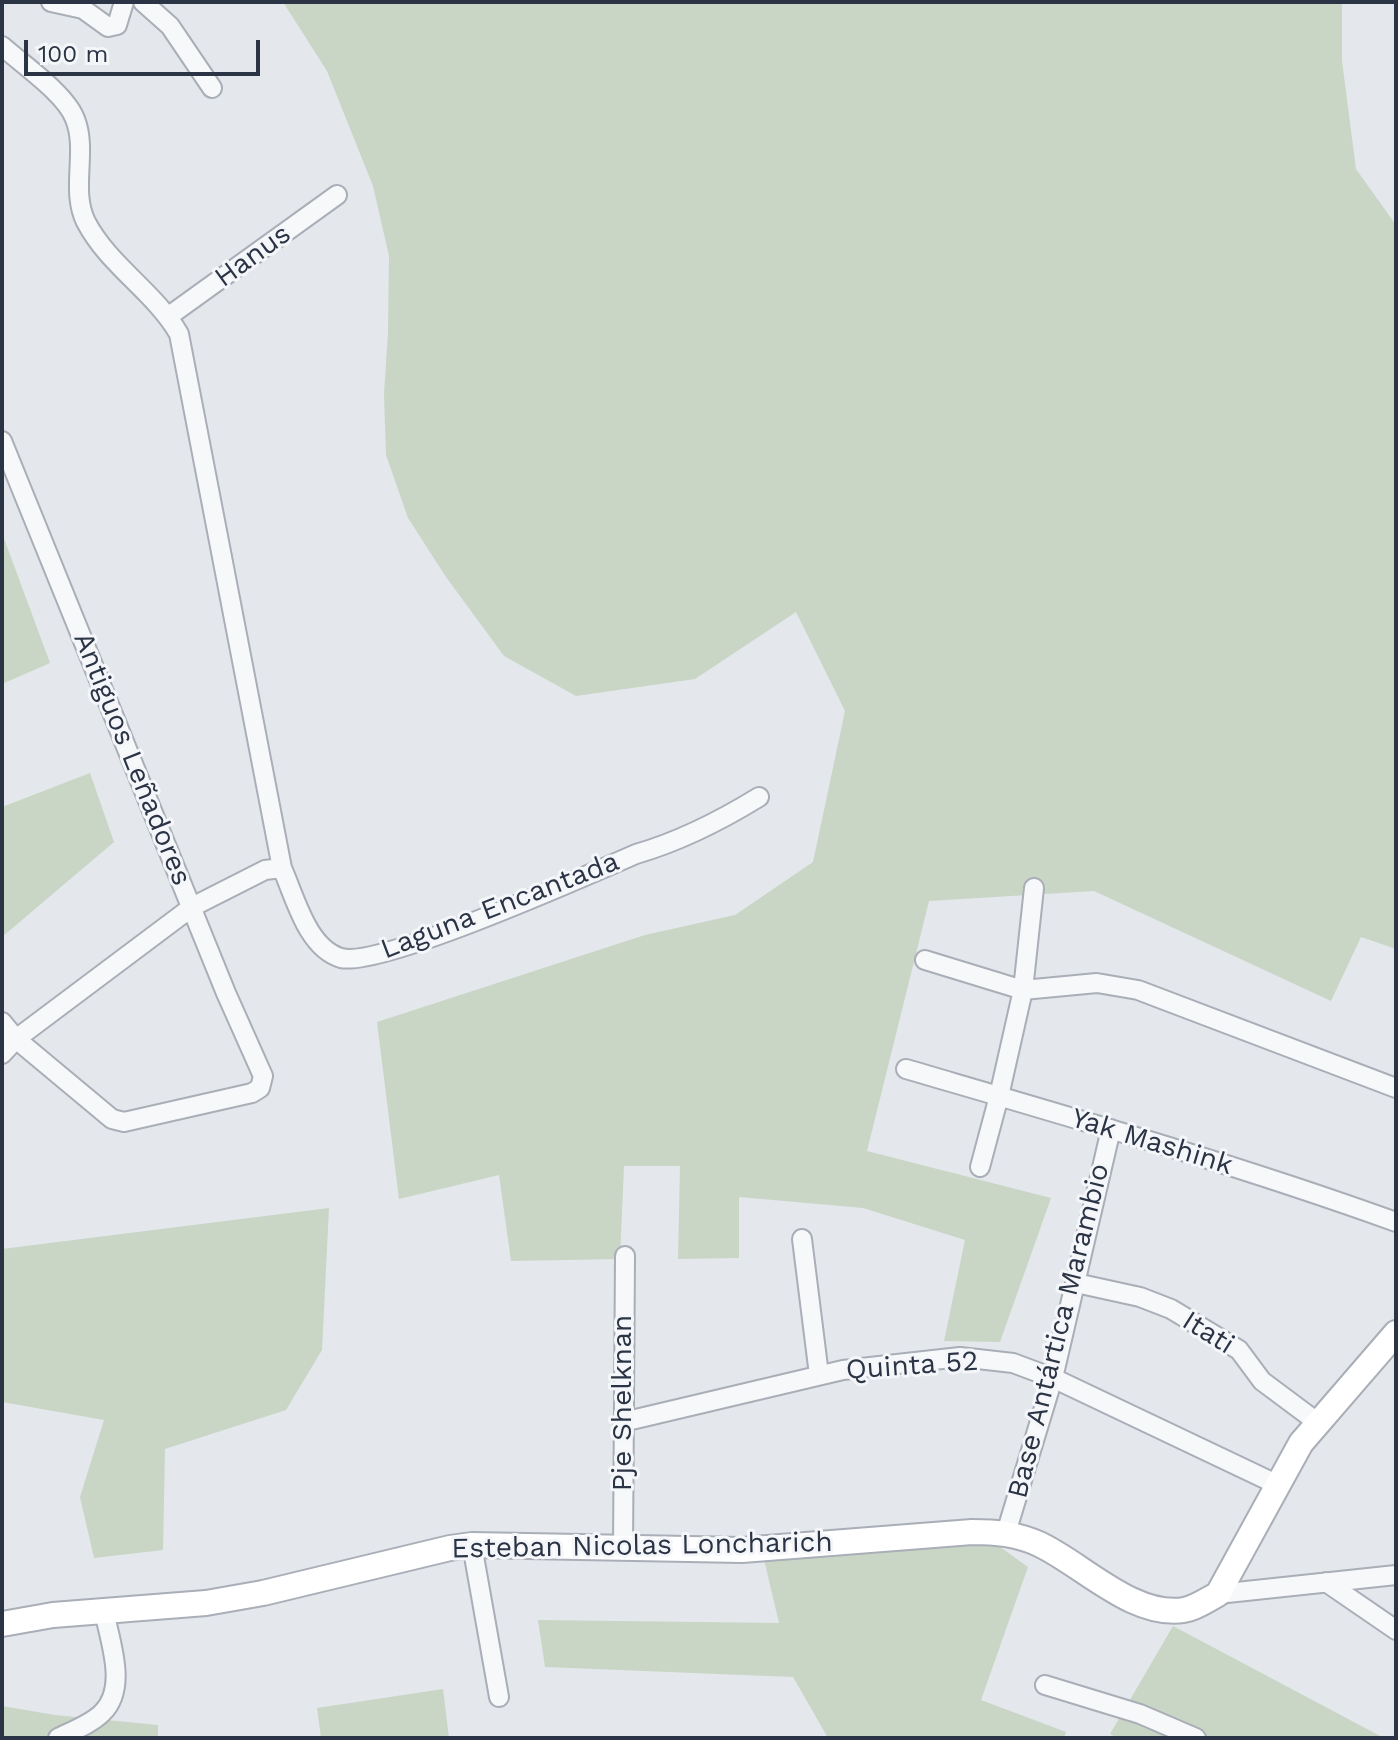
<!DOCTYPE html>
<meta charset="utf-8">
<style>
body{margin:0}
#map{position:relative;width:1398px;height:1740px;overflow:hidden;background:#e4e7ec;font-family:"Work Sans",sans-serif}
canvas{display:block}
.frame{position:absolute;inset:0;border:4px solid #2b3445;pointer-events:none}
.scale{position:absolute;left:24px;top:40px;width:236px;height:36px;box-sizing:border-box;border:4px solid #2b3445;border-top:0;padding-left:10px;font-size:24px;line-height:28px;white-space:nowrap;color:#2b3445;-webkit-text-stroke:6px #f4f6f9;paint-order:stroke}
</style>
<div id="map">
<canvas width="1398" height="1740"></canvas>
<div class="frame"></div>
<div class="scale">100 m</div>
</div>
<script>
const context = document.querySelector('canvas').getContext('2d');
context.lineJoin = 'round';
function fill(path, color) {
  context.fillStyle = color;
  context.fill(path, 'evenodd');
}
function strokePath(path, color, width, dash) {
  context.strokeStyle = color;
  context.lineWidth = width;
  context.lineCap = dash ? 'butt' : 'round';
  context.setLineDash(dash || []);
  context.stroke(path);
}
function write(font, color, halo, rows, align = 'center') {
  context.font = font + ' "Work Sans",sans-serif';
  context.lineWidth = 6;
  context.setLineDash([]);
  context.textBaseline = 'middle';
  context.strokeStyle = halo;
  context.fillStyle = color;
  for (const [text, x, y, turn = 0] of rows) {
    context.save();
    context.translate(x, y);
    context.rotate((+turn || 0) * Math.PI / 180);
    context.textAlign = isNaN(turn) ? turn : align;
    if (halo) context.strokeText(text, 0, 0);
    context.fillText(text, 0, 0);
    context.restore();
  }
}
const green = new Path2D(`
 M283,2h1059v59l14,108 40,56v724l-35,-12 -30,64 -237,-110 -165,10 -62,250 184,47 -51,144 -56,-1 21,-101 -102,-32 -124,-11v61l-61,1 2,-93h-56l-4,93 -109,2 -12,-86 -100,24 -22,-177 268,-87 90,-20 78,-53 32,-151 -49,-99 -101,67 -119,17 -72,-40 -58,-79 -38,-59 -22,-63 -2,-61 4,-62 1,-76 -16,-70 -46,-115z
 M2,533l48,130 -48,21z
 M90,773l24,69 -112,95v-130z
 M329,1208l-7,142 -36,60 -121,39 -2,101 -69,8 -14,-61 24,-77 -102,-18v-153z
 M989,1539l39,28 -47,133 85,32 -2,6h-236l-35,-61 -248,-10 -7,-47 241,3 -16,-68z
 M1173,1626l211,112h-266l-8,-4z
 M443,1689l6,49h-128l-4,-30z
 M2,1706l53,9 103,10v13h-156z`);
const street = new Path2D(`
 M51,2l32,7 25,18 9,-2 7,-23
 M143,2l27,24 42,62
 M2,46c20,18 64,48 73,73 13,32 -5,71 11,103 23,44 69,70 93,112l103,534
 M169,316l168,-121
 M2,441l224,552 37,83 -3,12 -8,5 -128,29 -12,-3 -96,-80 -14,-17
 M925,960l98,30 74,-7 41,7 258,98
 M2,1054l14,-15 176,-132 73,-37 17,-2c13,29 25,80 59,90 38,10 249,-84 295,-104 45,-13 84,-33 123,-57
 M906,1069c164,48 329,95 490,153
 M980,1167l19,-71 24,-106 11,-102
 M802,1239l17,136
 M1076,1283l64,14 31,12 68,41 23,31 55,41
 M623,1422l220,-52 117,-13 53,6 40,15 223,106
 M1006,1533l47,-155 58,-249
 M472,1545l27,152
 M623,1549l2,-293
 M1326,1582l70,48
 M1218,1594l178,-19
 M1045,1685l95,29 56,24
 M58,1738c14,-7 33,-14 44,-25 26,-25 8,-71 2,-102`);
const secondary = new Path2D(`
 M2,1624l51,-9 153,-12 57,-10 187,-45 22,-3 270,5 230,-18c24,0 45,2 67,12 43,20 94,74 145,66 12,-2 23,-10 34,-16l83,-151 95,-110`);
const streetNames = [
 ["Hanus",253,256,-36],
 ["Antiguos Leñadores",132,759,68],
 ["Laguna Encantada",500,906,-21],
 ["Yak Mashink",1152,1142,17],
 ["Base Antártica Marambio",1059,1331,-76],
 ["Itati",1208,1333,32],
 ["Quinta 52",912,1366,-4],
 ["Pje Shelknan",623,1403,-90],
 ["Esteban Nicolas Loncharich",642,1546,-1]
];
fill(green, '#c9d6c5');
strokePath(street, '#a9aeb7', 22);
strokePath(secondary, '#a9aeb7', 28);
strokePath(street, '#f7f8fa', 18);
strokePath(secondary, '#fff', 24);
write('28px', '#2b3445', '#f4f6f9', streetNames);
</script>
